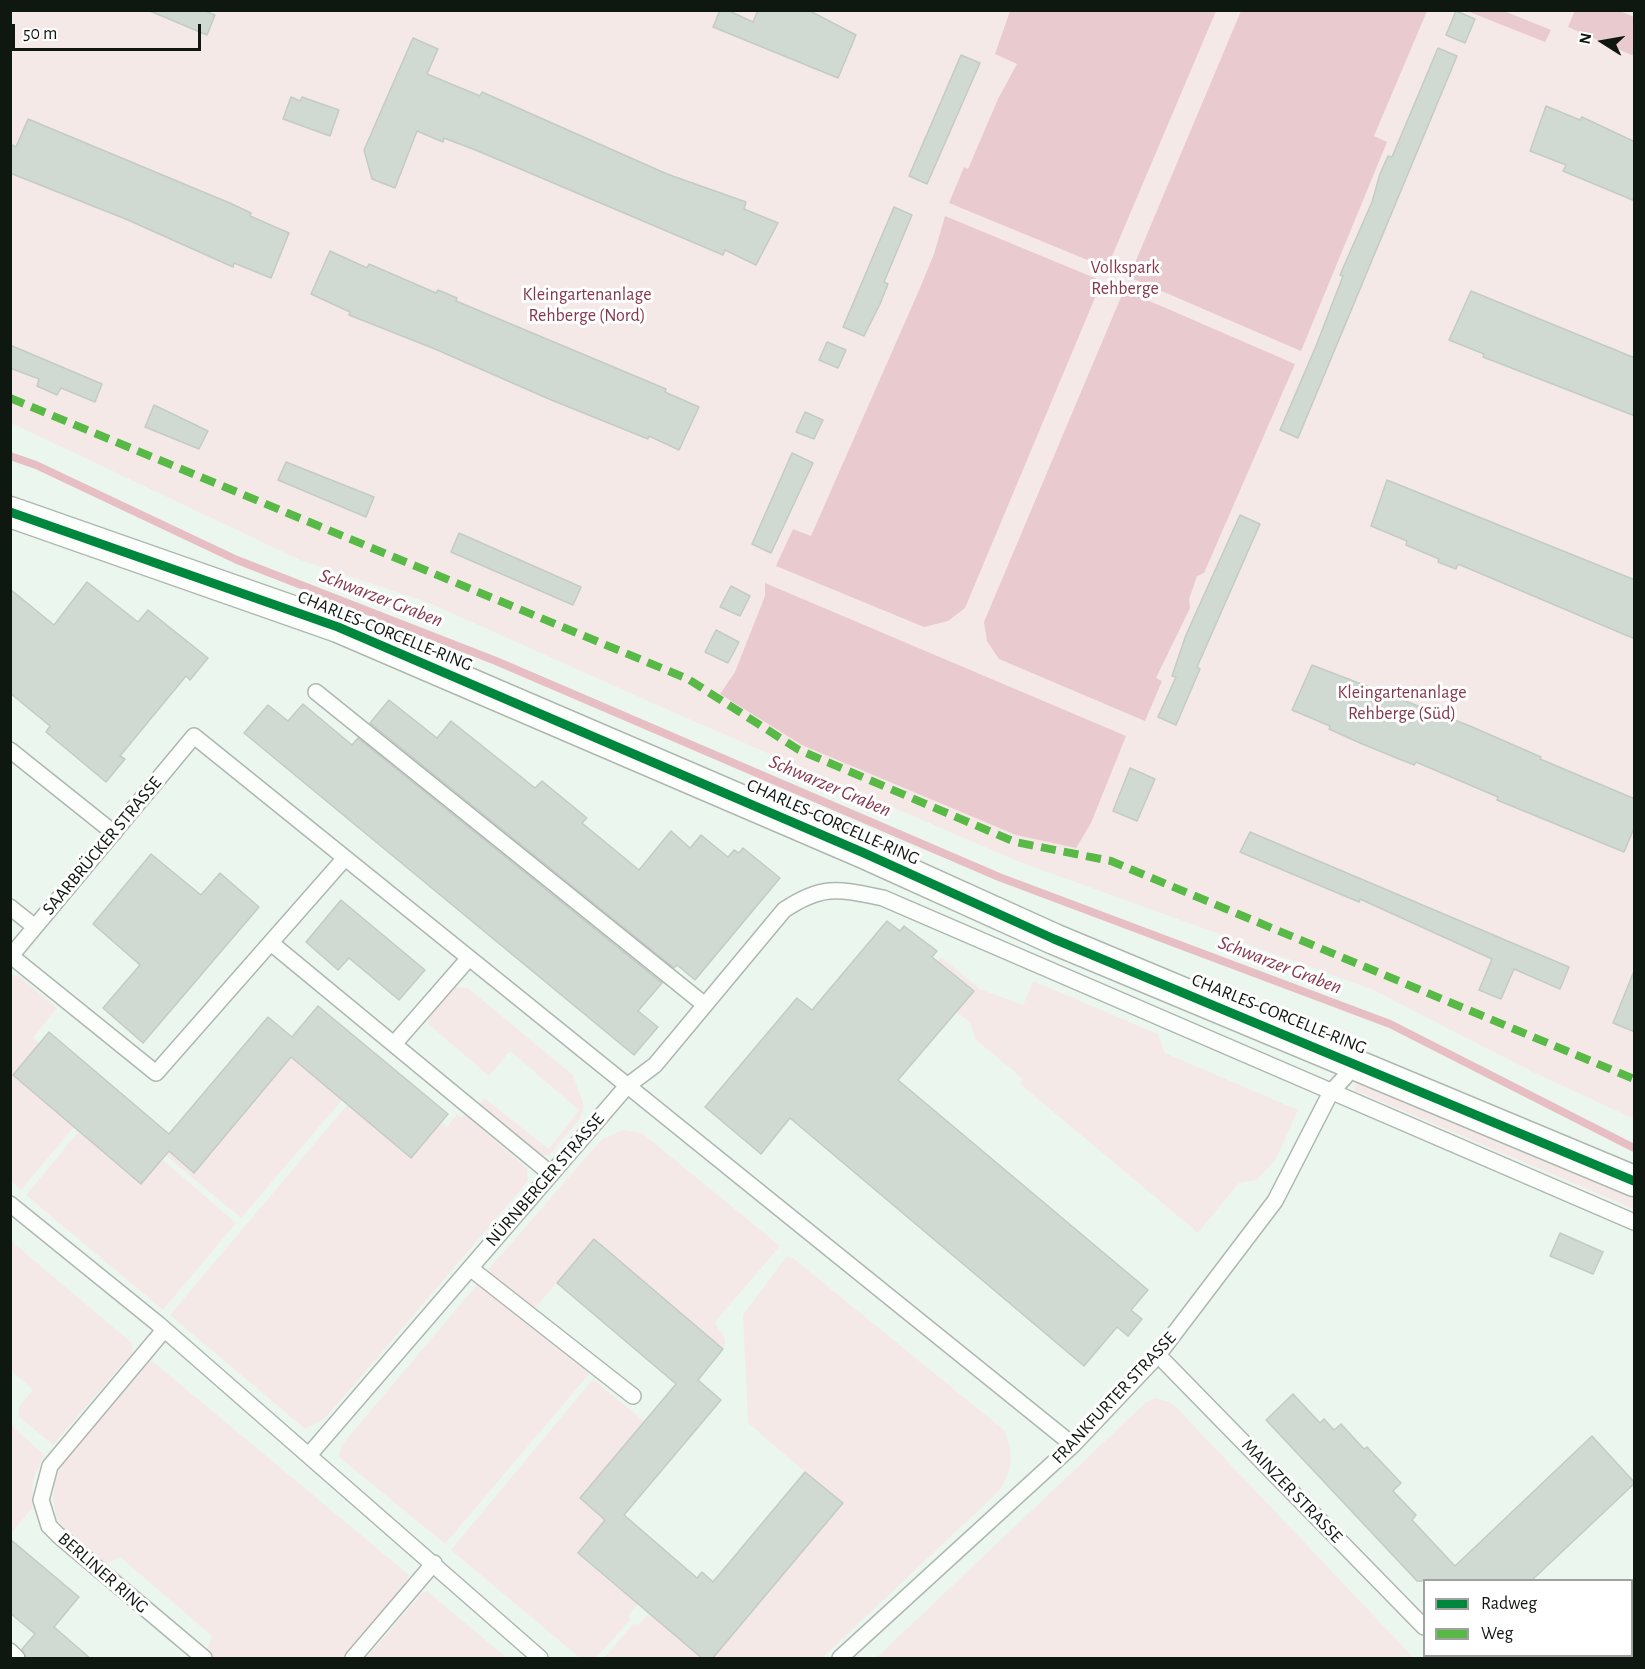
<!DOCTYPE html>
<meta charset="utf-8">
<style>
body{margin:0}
#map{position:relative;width:1645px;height:1669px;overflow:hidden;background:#ebf7ee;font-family:"Alegreya Sans",sans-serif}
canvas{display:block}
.frame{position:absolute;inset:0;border:12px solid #0f1711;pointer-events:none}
.legend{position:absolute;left:1423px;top:1579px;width:210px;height:78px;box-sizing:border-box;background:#fff;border:2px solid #9fa2a0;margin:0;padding:8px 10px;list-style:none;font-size:18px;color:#0f1711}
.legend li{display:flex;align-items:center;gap:12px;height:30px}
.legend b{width:30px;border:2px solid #9fa2a0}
.north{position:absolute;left:1573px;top:12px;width:60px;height:60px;-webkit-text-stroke:4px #fff;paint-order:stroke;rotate:281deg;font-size:16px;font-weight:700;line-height:24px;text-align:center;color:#0f1711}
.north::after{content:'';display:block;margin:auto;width:21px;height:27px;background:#0f1711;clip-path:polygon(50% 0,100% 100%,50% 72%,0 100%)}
.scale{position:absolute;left:12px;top:24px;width:189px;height:27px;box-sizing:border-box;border:3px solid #0f1711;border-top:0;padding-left:8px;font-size:18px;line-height:21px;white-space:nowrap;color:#0f1711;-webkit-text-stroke:4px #fff;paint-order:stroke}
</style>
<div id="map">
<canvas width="1645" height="1669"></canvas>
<div class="frame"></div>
<ul class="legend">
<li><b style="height:8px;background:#00873e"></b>Radweg</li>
<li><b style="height:8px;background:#58b947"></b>Weg</li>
</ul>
<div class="north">N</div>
<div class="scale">50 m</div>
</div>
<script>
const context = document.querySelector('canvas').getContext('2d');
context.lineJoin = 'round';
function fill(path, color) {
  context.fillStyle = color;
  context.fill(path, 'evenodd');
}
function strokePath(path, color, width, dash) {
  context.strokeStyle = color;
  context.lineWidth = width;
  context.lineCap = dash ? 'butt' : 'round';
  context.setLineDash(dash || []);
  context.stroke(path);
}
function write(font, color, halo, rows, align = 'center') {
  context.font = font + ' "Alegreya Sans",sans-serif';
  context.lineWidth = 6;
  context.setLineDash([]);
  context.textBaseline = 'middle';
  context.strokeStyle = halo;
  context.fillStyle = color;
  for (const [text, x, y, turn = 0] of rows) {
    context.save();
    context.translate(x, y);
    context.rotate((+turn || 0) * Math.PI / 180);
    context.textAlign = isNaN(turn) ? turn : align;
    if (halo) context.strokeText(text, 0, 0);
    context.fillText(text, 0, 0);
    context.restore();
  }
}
const green = new Path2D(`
 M11,11h1623v1108l-101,-47 -162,-83 -354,-128 -340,-147 -248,-111 -129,-43 -289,-137z
 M941,957l39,32 43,16 10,-24 125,53 7,19 133,57 -22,49 -19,21 -18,3 -41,50 -178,-149 3,-5 -48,-40 -5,-17 -14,-10 -19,-50z
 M11,975l8,1 38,32 -24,30 7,5 -27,32 61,52 -53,63 -10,-9z
 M455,987l13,1 105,87 11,30 -4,14 -31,36h-12l-58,-50 5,-7 65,51 30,-39 -69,-59 -21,25 -61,-52 1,-8z
 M291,1057l51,43 -101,118 -76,-63 4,-4 25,22z
 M1357,1082l277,117v10l-280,-119z
 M347,1105l64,53 30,-36 6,5 10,-13 5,4 2,-4 63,54 1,13 -186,218 -18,20 -19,10 -135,-114z
 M623,1130l19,3 138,113 -65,76c4,10 15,16 8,27l-129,-110 -58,68 -5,-1 -44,-35 115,-132z
 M79,1131l62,53 21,-25 74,64 -73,87 -137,-115z
 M10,1240l122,103 1,9 -80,93 -34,-28c-3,-12 7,-18 14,-27l-22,-20z
 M786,1257l7,1 211,172c10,22 9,40 -4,60l-178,168h-110l-2,-79 8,-3 87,-104 -57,-49 -5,-108z
 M479,1282l110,92 -144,170 -106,-87 2,-11z
 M151,1360l258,215 -4,11 -61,72h-133l-5,-4 6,-18 -92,-79 -17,8 -34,-29 -13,-19 -3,-18 2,-18 6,-18z
 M593,1379l52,43 -65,76 25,22 -27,34 60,50 -10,12 3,3 -35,39h-16l-129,-108z
 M1155,1398l14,4 8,6 237,250h-538l269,-255z
 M11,1425l33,30 -11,24 -1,29 -21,26z
 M427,1591l80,67h-141l57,-66z
 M649,1613l54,45h-99l30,-35 5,2z`);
const forest = new Path2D(`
 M1575,10l45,1 14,6v39l-66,-29z
 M1010,11h206l-109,257 -158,-65 15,-36 4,2 30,-70 19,-35 -22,-10z
 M1241,11h186l-53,125 13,6 -86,209 -172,-74z
 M1467,11h37l47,19 -6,12z
 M945,216l157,65 -137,327 -17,13 -24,6 -148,-61 17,-37 18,7 109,-248 14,-34z
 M1124,290l171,74 -91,209 -7,3 -8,23 1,9 -34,70 6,3 -17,40 -146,-62 -12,-18 -3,-19z
 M765,583l361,153 -35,87 -15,25 -60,-13 -214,-90 -82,-51 15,-22 30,-76z`);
const stream = new Path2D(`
 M10,456l26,9 201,95 259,101 503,216 391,147 244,124`);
const building = new Path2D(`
 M203,10l12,5 -8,20 -57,-24z
 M720,10h7l26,12 5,-12h50l48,25 -18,43 -125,-51z
 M1456,11l19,8 -10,24 -19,-8z
 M413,38l25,11 -11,25 53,22 2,-4 185,82 79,28 -2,7 34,14 -22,42 -31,-15 -2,5 -245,-104 -34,-13 -1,4 -26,-11 -22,57 -23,-9 -8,-29z
 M1438,48l19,8 -159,382 -18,-8 36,-84 27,-70 -3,-1 32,-73 8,-28 8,-18 4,1z
 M961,55l19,8 -53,121 -18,-8z
 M291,97l9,4 2,-4 37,13 -9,26 -47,-17z
 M1546,106l34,14 2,-3 53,25v59l-72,-30 3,-6 -36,-14z
 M28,119l204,85 19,9 -1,3 39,17 -18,45 -37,-15 -1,4 -105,-47 -118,-47v-29l6,3z
 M894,207l18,8 -28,67 4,2 -8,20 -16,32 -21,-9z
 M330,251l37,17 2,-4 67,29 2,-3 19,8 -1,3 210,88 -1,3 34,15 -20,43 -30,-14 -1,3 -99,-40 -114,-50 -86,-34 1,-3 -39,-18z
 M1471,291l164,67v58l-152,-59 1,-3 -35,-14z
 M827,342l19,8 -8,18 -19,-8z
 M10,345l92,39 -7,18 -34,-14 -4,7 -20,-9 2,-7 -29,-11z
 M154,405l54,26 -9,18 -54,-22z
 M805,412l18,8 -9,19 -18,-7z
 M792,453l21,10 -42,90 -19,-9z
 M286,462l88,35 -8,20 -88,-37z
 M1387,480l248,100v59l-177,-75 -2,5 -18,-7 1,-3 -33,-14 1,-4 -36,-15z
 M1240,515l20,9 -63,143 3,2 -24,56 -18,-8 18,-40 -4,-1 14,-41z
 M459,533l122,54 -8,18 -122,-53z
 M87,582l51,40 10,-12 60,48 -18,22 -4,-4 -66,80 5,3 -19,23 -60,-50 4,-6 -40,-33v-104l44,36z
 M731,586l19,10 -10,20 -20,-9z
 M716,630l23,12 -11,21 -23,-11z
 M1312,665l158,61 71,31 -1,2 95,40v27l-11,26 -127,-52 1,-3 -82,-35 -2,3 -54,-22 -31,-14 1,-3 -38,-16z
 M389,700l48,38 14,-17 84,67 7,-7 45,37 -5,5 57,47 32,-39 19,17 11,-13 27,22 6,-7 5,3 4,-5 37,30 -85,102 -18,-15 -3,3 -304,-245z
 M303,704l49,41 6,-7 304,245 -24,28 20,16 -24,28 -390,-322 24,-28 20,16z
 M1130,768l25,11 -18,42 -24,-10z
 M1250,832l319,135 -9,22 -46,-20 -13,30 -22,-9 13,-31 -132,-60 -1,3 -119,-50z
 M151,854l50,41 19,-22 39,34 -116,136 -40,-35 37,-43 -47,-41z
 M341,900l84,70 -26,30 -50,-42 -11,12 -32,-28z
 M887,921l13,10 4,-5 33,25 -5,6 42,34 -76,89 250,210 -17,20 11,9 -14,17 -11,-9 -33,39 -294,-248 -29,36 -56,-47 92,-109 15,12z
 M1634,971h1v61l-22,-9z
 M318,1006l130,108 -37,44 -120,-101 -97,116 -25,-22 -28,33 -128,-109 36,-43 120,102 99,-117 24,20z
 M1560,1233l43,19 -10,22 -43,-18z
 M594,1239l129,110 -25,31 23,20 -97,115 73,63 5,-6 11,10 92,-110 38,31 -131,156h-9l-125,-106 27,-33 -25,-22 96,-114 -119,-101z
 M1293,1394l27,29 4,-4 10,11 7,-6 23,25 3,-2 34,36 -8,8 23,24 -4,5 43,46 137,-130 43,47 -104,98h-114l-151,-161z
 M10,1539l69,58 -25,30 37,32h-65l-4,-10 13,-15 -25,-21z`);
const service = new Path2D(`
 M316,692l389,313
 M10,750l104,83
 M10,907l25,20
 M271,943l280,231
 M11,956l145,117 189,-215
 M10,957l184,-221 879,709
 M394,1044l75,-86
 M10,1204l147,119 383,335
 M470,1268l163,128
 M164,1330l-114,136 -9,34 8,26 9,9 146,123
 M1158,1355l266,272
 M309,1455l318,-369 28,-21 129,-155c39,-26 55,-21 99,-12l751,324
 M1632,1633l2,-3
 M10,1651l7,7
 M1453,1656l3,2
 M353,1658l81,-95
 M840,1658l233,-213 85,-90 117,-154 56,-109 14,-15 5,-16
 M1604,1658l3,-2`);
const minor = new Path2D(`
 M10,512l328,115 526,226 190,86 580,242`);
const quiet = new Path2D(`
 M10,398l678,281 111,71 216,92 96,19 523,218`);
const cycleway = new Path2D(`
 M10,512l328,115 526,226 190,86 580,242`);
const parkNames = [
 ["Volkspark",1125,268],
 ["Rehberge",1125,289],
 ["Kleingartenanlage",587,295],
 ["Rehberge (Nord)",587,316],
 ["Kleingartenanlage",1402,693],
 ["Rehberge (Süd)",1402,714]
];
const streetNames = [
 ["CHARLES-CORCELLE-RING",385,631,22],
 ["CHARLES-CORCELLE-RING",833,822,24],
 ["SAARBRÜCKER STRASSE",102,846,-50],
 ["CHARLES-CORCELLE-RING",1279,1014,22],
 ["NÜRNBERGER STRASSE",545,1180,-49],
 ["FRANKFURTER STRASSE",1114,1398,-47],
 ["MAINZER STRASSE",1292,1491,46],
 ["BERLINER RING",103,1573,41]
];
const waterNames = [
 ["Schwarzer Graben",381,598,21],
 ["Schwarzer Graben",830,786,23],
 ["Schwarzer Graben",1280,965,21]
];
fill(green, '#f5e9e8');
fill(forest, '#e9cace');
strokePath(stream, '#e8bec5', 8);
fill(building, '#d0dad2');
strokePath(building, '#c2ccc5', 1.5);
strokePath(service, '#aeb7b0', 18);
strokePath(minor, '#aeb7b0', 33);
strokePath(service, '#fcfefc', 15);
strokePath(minor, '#fcfefc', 30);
strokePath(quiet, '#58b947', 8, [15, 8]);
strokePath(cycleway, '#00873e', 9);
write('18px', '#85374c', '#fff', parkNames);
write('18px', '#0f1711', '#fff', streetNames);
write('italic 20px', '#88394e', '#fff', waterNames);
</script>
